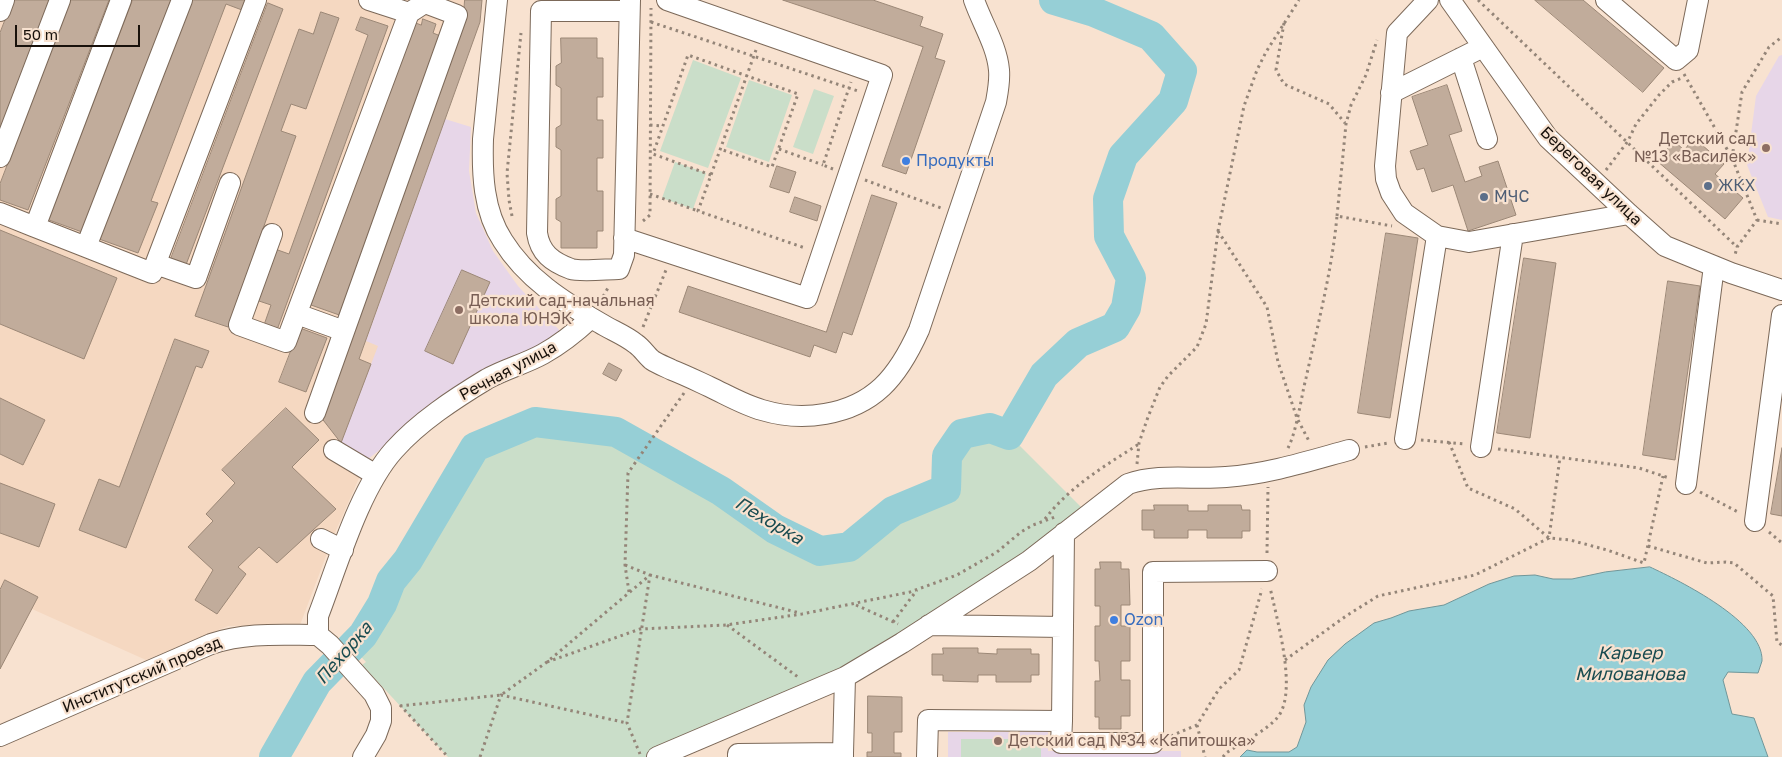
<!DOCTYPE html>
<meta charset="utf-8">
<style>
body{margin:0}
#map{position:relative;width:1782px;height:757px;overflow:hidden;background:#f8e2d0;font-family:"Golos Text",sans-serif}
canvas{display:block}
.scale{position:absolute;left:15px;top:25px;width:125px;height:22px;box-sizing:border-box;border:2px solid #18110b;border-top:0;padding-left:6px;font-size:15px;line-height:18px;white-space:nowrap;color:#18110b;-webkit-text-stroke:4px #f8e2d0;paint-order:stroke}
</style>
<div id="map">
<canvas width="1782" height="757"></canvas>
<div class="scale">50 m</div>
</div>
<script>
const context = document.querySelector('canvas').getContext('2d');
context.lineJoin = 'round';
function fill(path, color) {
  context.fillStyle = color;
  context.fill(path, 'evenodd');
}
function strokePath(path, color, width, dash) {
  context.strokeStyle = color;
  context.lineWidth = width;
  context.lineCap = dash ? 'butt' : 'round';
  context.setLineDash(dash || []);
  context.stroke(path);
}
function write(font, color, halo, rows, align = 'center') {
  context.font = font + ' "Golos Text",sans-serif';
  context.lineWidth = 4.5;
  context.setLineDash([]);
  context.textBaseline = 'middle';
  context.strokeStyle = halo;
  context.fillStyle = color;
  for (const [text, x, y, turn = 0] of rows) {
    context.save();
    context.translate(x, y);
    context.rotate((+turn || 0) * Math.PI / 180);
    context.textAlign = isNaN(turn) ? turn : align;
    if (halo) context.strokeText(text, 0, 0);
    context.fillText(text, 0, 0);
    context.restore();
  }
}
const built = new Path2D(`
 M0,0h482l-2,22 -114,318 13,6 -12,114 -33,75 -34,90 -72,1 -82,34 -114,-51 -32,60z`);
const education = new Path2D(`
 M1782,55v165l-14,-3 -21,-52 9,-69 23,-40z
 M445,119l26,8 -2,44 7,42 17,38 25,35 45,48 -117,62 -79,64 -26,-17 37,-97 -12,-5z
 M948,732h100v19h133v6h-233z`);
const green = new Path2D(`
 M693,60l48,18 -33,90 -48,-17z
 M749,80l43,15 -23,67 -43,-15z
 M814,89l20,7 -21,58 -20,-7z
 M675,162l31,11 -13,36 -31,-11z
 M535,422l81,10 105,59 54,38 45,22 29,-4 44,-36 52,-22 2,-33 15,-22 28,-6 19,7 80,80 -173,118 -259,124h-209l-86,-92 4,-3 -14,-15 11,-12 19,-30 9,-24 17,-21 67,-113z
 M961,739h80v18h-80z`);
const water = new Path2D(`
 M1650,567c30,14 114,55 112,94 -1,4 -3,8 -4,12l-30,-1 -5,8 9,34 22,4 14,39h-528l7,-7 10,2h32l8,-5 9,-25 -2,-17 7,-18 17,-27 17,-16 29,-21 17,-5 18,-7 35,-6 45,-21 25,-8 21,-1 18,4h19l33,-7z`);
const river = new Path2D(`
 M274,757l43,-75 46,-47 19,-31 9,-23 17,-21 67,-113 60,-25 81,10 105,59 54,38 45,22 29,-4 44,-36 53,-22 1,-33 15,-22 28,-6 19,7 35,-60 34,-32 37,-16 11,-19 5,-30 -22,-42 -1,-37 15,-43 50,-55 9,-30 -31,-35 -57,-24 -40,-12`);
const building = new Path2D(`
 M13,0h38l-51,132v-99z
 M71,0h38l-81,210 -28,-10v-16z
 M133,0h38l-89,232 -33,-12z
 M192,0h53l-3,10 -16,-6 -75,197 7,2 -20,50 -39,-14z
 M465,0h17l-2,22 -121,337 12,5 -30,79 -21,-27 143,-396z
 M783,0h90l50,17 -3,9 23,8 -8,24 10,3 -39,113 -24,-8 41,-119z
 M1535,0h48l81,68 -21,24z
 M268,3l15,6 -99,261 -15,-6z
 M321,12l18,6 -33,91 -15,-5 -10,27 15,5 -68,191 -33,-11 104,-287 14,5z
 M361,17l27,9 -111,304 -13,-5 7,-20 -15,-5 19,-51 14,5 79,-219 -12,-5z
 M423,19l13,5 -3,9 10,4 -101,279 -31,-11 102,-283 8,3z
 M561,38h36v20h6v39h-6v23h6v38h-6v33h6v40h-6v17h-36v-26l-5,-3v-20l5,-3v-46l-5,-3v-19l5,-3v-37l-5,-3v-19l5,-3z
 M1447,85l15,46 -13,4 16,47 17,-6 -3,-9 19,-6 18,54 -48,16 -15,-46 -21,7 -8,-24 -7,2 -7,-19 18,-6 -16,-48z
 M1694,138l30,26 -9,10 28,24 -18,21 -68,-58 17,-20 10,9z
 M777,166l19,6 -7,21 -19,-6z
 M872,195l25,8 -45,132 -9,-3 -7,21 -22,-8 -4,12 -131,-45 9,-26 138,46z
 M795,197l26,9 -4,15 -27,-9z
 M0,230l117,48 -33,81 -84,-35z
 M1386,233l32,5 -28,180 -32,-5z
 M1524,258l32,5 -26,175 -33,-5z
 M462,270l28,12 -37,82 -28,-13z
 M1668,281l32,5 -25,174 -32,-5z
 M300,328l27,10 -21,54 -27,-10z
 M175,339l34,12 -7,17 -6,-2 -70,182 -47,-18 20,-51 20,8z
 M609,363l13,7 -6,11 -13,-7z
 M0,398l45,22 -22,45 -23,-11z
 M286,408l33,32 -27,27 44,42 -59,54 -18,-16 -21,20 8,7 -29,40 -22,-14 18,-30 -25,-23 25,-26 -7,-7 29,-31 -13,-13z
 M1782,448v68l-11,-2z
 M0,483l55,21 -16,43 -39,-14z
 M1154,505h34v6h20v-6h33l1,5h8v21h-8v7h-35v-8h-19v8h-34v-8h-12v-20h12z
 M1100,562h21v7h8l1,36h-9v21h9v35h-9v19h9v36h-9v13h-22v-12h-4v-36h5l-1,-20h-4v-35h5v-20h-5v-37h5z
 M5,580l33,17 -38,72v-79z
 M943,648h35v5l19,1v-5h34v5h8v21h-8v7h-35v-7h-18v7l-35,-1v-6h-11v-21h11z
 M868,696l34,1v35h-8v21h7v4h-34v-5h5v-19h-4z`);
const path = new Path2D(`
 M1478,0l259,247
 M651,22l207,69
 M1284,23l-8,47 8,14 45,20 16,19
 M756,50l-58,161 107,37
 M1684,74l48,84 25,62 -20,27 -2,8
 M650,125l13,1
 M779,149l44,16
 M1732,158l10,-66 27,-45 13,-10
 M833,169l-10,-4 28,-83
 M1606,170l22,-29 8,-17 23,-29 13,-13 10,-4
 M711,175l-58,-21 35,-99 110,39 -26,73 -52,-18
 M865,180l76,28
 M650,194l48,17
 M512,216l-3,-16 -2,-27 14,-140
 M1337,216l9,-92 5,-19 15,-30 11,-35
 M1757,220l25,4
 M643,221l7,-6 1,-207
 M1218,231l49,76 11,55 19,56 13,25
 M600,302l9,-16
 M643,327l23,-57
 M1421,440l44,4
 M1449,442l19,46 47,21 34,29 21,2 37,10 37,13 19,-87
 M1365,447l23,-4
 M1288,448c9,-18 13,-50 18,-70 12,-54 26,-108 31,-162l55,10
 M1498,449l141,19 30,10
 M1137,464l2,-21 9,-26 12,-30 8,-11 29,-29 9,-23 12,-93 26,-125 13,-36 9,-18 33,-52
 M1700,492l38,20
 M1045,519c24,-32 61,-54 94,-75
 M1769,532l13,11
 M1648,546l59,17 19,-1 8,1 39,33 4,46 5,3
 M1267,553l1,-66
 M625,565l25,10 -23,148 13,31
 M629,592l-4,-27 3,-92 56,-80
 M856,605l42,19
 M893,622l24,-32
 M727,625l71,52
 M1285,660l61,-44 32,-20 97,-21 74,-37 11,-81
 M547,662l93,-33 86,-4 76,-11 108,-22 47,-17 40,-23 24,-20 12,-7 22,-8
 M400,705l48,52
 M400,706l101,-11 46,-33 103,-87 150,38
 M1197,725l8,32
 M1171,736l26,-11 22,-36 20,-19 23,-81
 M480,757l21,-62 126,28
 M1223,757l3,-4c14,-9 41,-23 51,-35 22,-25 -1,-101 -7,-131`);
const minor = new Path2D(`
 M369,0l40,13
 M497,0l-14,139c-1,34 0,72 20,102 23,37 59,60 97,82 11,7 25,12 36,21 6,4 10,11 16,16 6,4 14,7 20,10 13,5 25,11 38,17 17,8 34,18 52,23 40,12 89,6 120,-23 17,-16 28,-37 37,-57l77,-228c2,-11 4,-21 3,-32 -2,-24 -17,-47 -25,-70
 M1428,0l-31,33 -12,133 1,13 5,14 13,20 33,23 32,6 160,-28
 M1450,0l98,138 81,76 36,32 66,27 51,17
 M1606,0l70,60 12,-10 10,-50
 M0,11l4,-11
 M629,11h-88l-4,222c3,20 15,29 34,36 9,3 37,0 48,0l5,-14 6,-255
 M1461,58l26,81
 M1391,93l92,-46
 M0,157l60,-157
 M0,213l35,14 86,-227
 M35,227l51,20 96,-247
 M272,234l-33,91 47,17 123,-329 20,-13
 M624,238l183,60 75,-223 -215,-75
 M86,247l66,26 104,-273
 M156,264l40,14 34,-95
 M297,314l47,17
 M315,413l142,-398 -32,-12
 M1405,439l32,-203
 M1481,447l32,-213
 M334,450l42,25
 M1686,484l28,-218
 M1755,521l27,-206
 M321,539l22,11
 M929,625l134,2 -1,94
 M1063,627l1,-94
 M0,736l211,-92c36,-12 70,-9 107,-9
 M843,753l2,-76
 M363,757l13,-22 5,-14v-13l-7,-14 -44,-49 -12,-10v-19c19,-49 41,-127 76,-166 25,-28 60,-51 93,-71 18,-10 38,-15 56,-25 18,-10 33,-22 48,-36
 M657,757l188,-80 57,-34 127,-82 99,-77c31,-11 66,-4 98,-7 43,-3 83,-16 123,-27
 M738,757v-3l105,-1v4
 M927,757l1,-37 134,1 -1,22h92v-171l114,-1`);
const markers = [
 [1766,148,5,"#8d6e63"],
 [906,161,5,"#3f7fe0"],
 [1708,186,5,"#5c6f8a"],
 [1484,197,5,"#5c6f8a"],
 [459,310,5,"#8d6e63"],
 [1114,620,5,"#3f7fe0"],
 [998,741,5,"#8d6e63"]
];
const educationNames = [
 ["Детский сад",1756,139,"right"],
 ["№13 «Василек»",1756,157,"right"],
 ["Детский сад-начальная",469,301],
 ["школа ЮНЭК",469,319],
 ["Детский сад №34 «Капитошка»",1008,741]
];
const shopNames = [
 ["Продукты",916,161],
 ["Ozon",1124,620]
];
const streetNames = [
 ["Береговая улица",1591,176,44],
 ["Речная улица",508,371,-28],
 ["Институтский проезд",142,675,-23]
];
const serviceNames = [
 ["ЖКХ",1718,186],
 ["МЧС",1494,197]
];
const waterNames = [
 ["Пехорка",769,521,31],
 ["Пехорка",344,653,-49],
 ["Карьер",1630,653],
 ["Милованова",1630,674]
];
fill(built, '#f5d8c1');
fill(education, '#e7d6e8');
fill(green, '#cadec9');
fill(water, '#96cfd6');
strokePath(water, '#709699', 1);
strokePath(river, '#96cfd6', 30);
fill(building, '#c1ac9b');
strokePath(building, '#9c8877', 1);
strokePath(minor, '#7c6959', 22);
strokePath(path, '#948578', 3, [2.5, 4]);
strokePath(minor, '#fff', 20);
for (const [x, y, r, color] of markers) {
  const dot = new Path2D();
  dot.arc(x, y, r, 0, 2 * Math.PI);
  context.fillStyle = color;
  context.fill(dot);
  strokePath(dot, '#f8e2d0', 2);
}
write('16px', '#785e54', '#f8e2d0', educationNames, 'left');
write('16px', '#366cbe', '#f8e2d0', shopNames, 'left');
write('16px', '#18110b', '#f8e2d0', streetNames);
write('16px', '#4e5e75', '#f8e2d0', serviceNames, 'left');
write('italic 18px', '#184b50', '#f8e2d0', waterNames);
</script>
